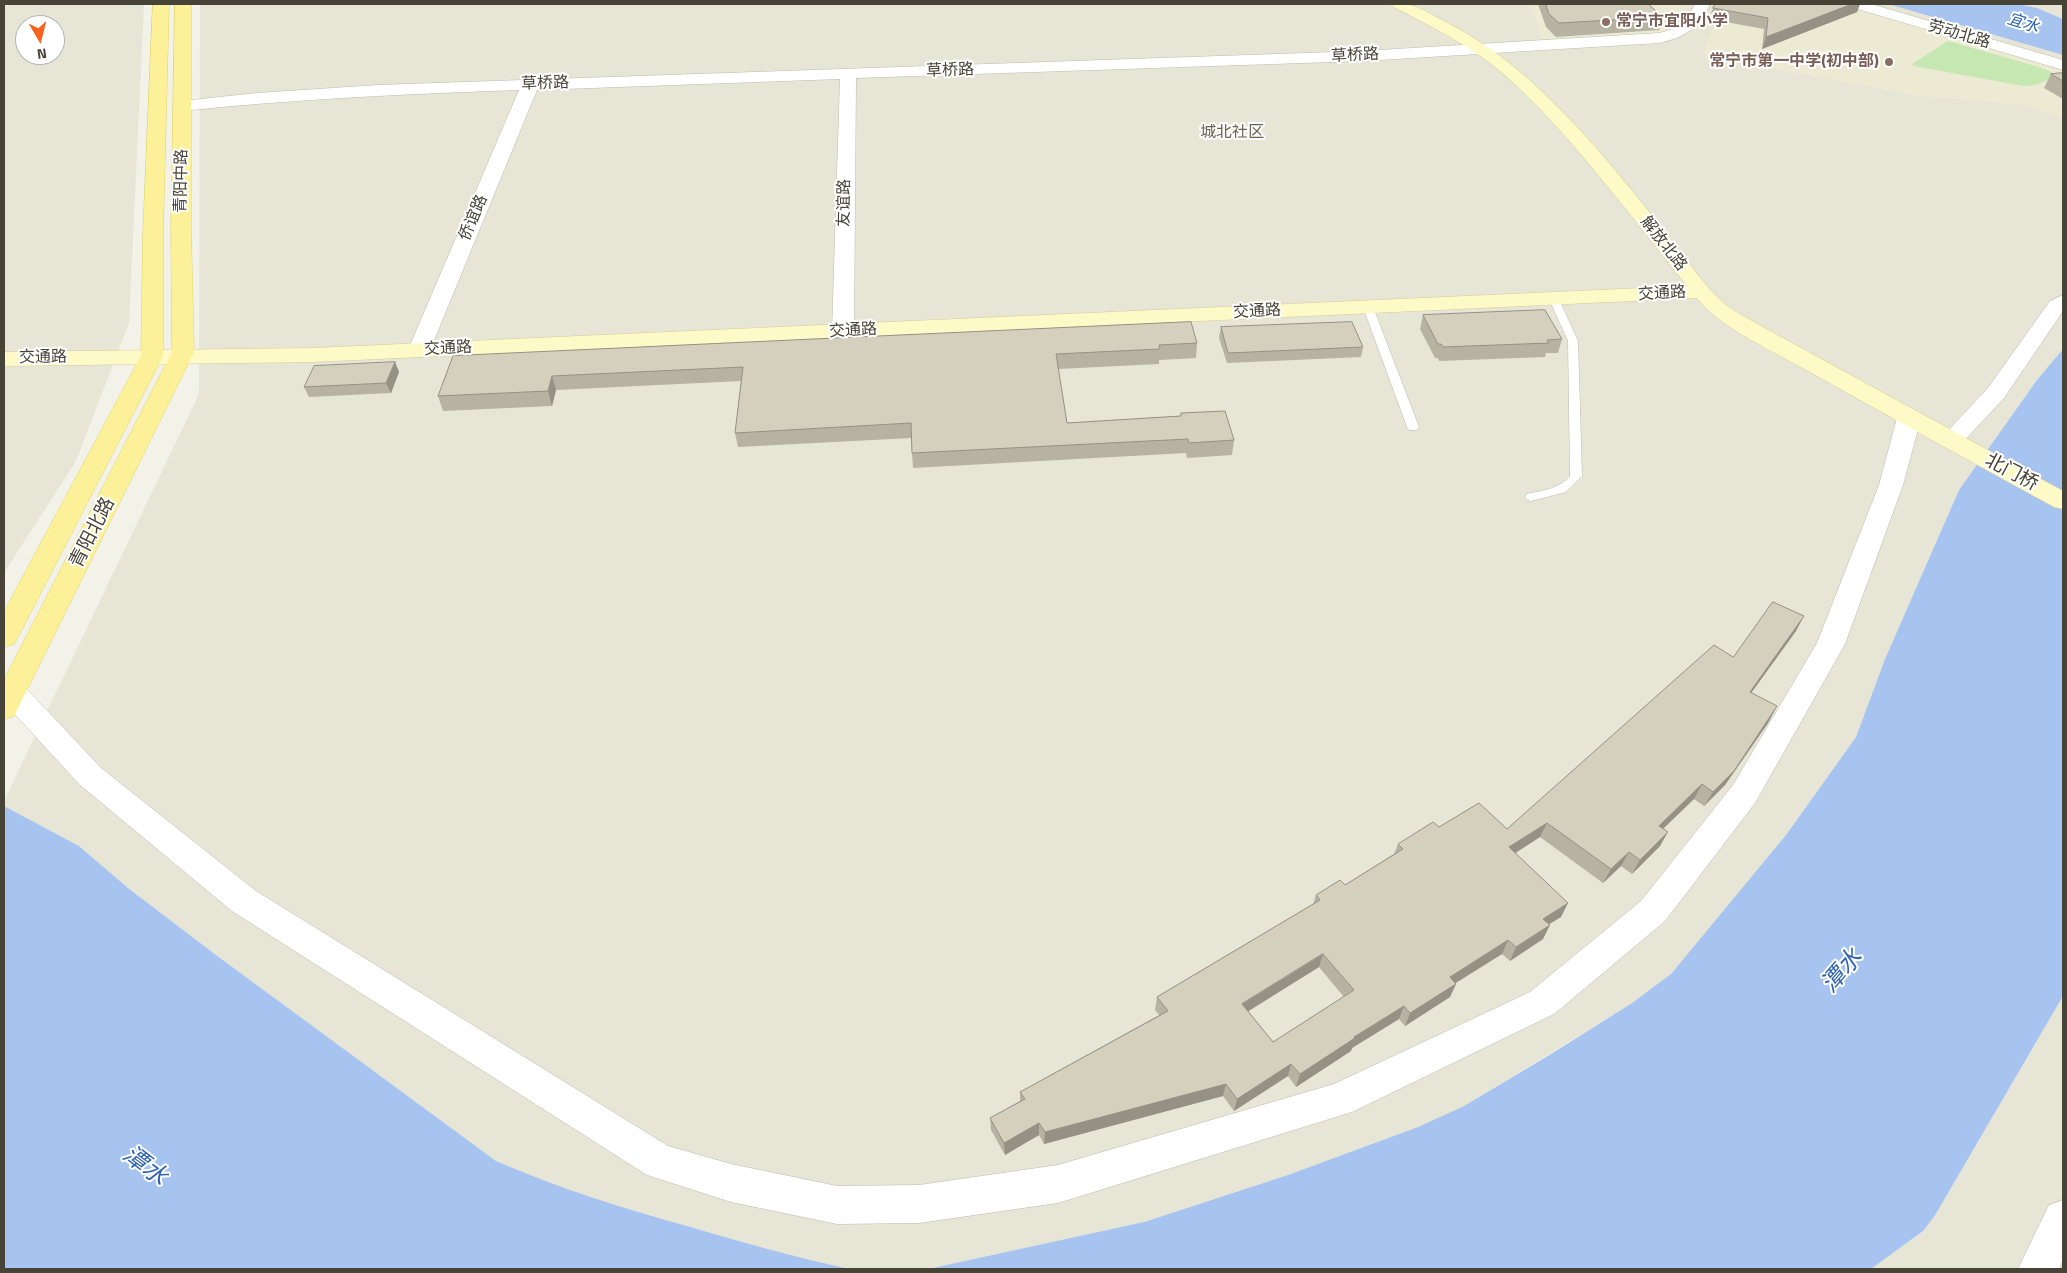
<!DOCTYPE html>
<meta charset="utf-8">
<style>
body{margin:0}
#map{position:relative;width:2067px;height:1273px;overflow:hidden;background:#f3f2e8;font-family:"Titillium Web",sans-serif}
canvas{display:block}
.frame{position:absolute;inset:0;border:5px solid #474337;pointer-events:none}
.north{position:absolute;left:15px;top:15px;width:50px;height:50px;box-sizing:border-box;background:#fff;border:1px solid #b5b4af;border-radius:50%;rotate:172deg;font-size:14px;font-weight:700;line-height:20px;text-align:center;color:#474337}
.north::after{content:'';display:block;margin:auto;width:18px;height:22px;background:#f5641e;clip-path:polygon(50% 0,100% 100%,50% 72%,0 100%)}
</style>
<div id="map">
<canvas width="2067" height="1273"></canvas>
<div class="frame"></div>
<div class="north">N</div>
</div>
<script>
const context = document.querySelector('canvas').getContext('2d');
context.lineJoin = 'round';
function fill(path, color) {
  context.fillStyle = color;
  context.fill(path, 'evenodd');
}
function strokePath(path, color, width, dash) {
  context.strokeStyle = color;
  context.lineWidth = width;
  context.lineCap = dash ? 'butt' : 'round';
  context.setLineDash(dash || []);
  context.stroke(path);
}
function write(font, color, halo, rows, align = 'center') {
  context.font = font + ' "Titillium Web","Noto Sans SC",sans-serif';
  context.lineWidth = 4;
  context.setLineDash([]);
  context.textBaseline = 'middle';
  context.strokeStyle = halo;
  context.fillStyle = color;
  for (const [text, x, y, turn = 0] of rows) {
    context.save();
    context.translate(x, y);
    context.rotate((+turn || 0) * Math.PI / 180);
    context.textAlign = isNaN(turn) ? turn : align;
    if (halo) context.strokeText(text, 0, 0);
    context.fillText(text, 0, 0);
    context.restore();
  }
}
const residential = new Path2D(`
 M4,4h140l-15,319 -53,138 -72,112zM25,25h30v30h-30z
 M200,4h1688l175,51v294l-26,31 -78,110 -74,169 -29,78 -70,98 -115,139 -39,29 -168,103 -46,21 -130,48 -144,47 -216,47h-79l-54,-11 -182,-53 -76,-26 -41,-18 -280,-206 -88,-67 -49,-42 -75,-40v-5l195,-407z
 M2018,4h45v15l-26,-11z
 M2063,996v273h-192l52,-38 11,-14z`);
const education = new Path2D(`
 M1529,4h158l-2,8 -18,21 -124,9z
 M1722,4h119l222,65v49l-41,-13 -109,-10 -211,-40z`);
const green = new Path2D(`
 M1948,41l94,27 11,5 -2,6 -16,6 -11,1 -110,-20 -2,-2z`);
const water = new Path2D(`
 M1888,4h130l19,4 26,11v36z
 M2063,349v647l-129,221 -11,14 -52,38h-943l216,-47 144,-47 130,-48 46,-21 87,-52 81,-51 39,-29 115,-139 70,-98 29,-78 74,-169 78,-110z
 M4,806l75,40 49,42 88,67 280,206c62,27 126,47 191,65 54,16 107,31 162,43h-845z`);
const lane = new Path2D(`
 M1554,296l5,3 19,42 4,135 -16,16 -35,9 -4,-1 -2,-3 2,-3c16,-4 31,-4 43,-18l-2,-135 -19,-42z
 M1368,304l5,3 46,120 -2,3h-8l-2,-3 -44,-120z`);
const street = new Path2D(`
 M1695,4h15c-10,24 -27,34 -51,39l-296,18 -507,17 -2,253 -3,5 -8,1 -8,-1 -3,-5 8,-252 -303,11 -107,260 -3,5 -8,2 -8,-2 -3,-5 111,-260c-112,4 -225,9 -337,21l-6,-1 -3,-4 3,-4 6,-1 75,-8 121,-8 985,-34 296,-18c17,-3 29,-13 36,-29z
 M1849,4h22l192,56v10l-212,-63z
 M2063,295v16l-59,87 -45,48 -8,2 -8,-2 -4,-5 4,-5 45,-48 62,-87z
 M1909,411l8,2 4,5 -18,67 -58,159 -90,159 -90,118 -111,93 -202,98 -294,91 -139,20 -82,1 -106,-22 -84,-27 -415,-264 -153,-127 -75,-82v-18l8,-3 10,3 79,84 155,123 412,255 63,18 106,22 82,-1 139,-20 276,-81 196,-92 111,-91 92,-116 84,-142 62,-158 18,-67 4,-5z
 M2063,1200v60l-4,9h-41l31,-64z`);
const secondary = new Path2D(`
 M1391,4c24,-2 33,7 53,17 93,47 159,134 223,213 17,22 33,46 52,65 11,11 29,19 42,27l302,165v18l-9,-2c-82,-45 -164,-90 -246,-136 -33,-19 -88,-43 -111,-73l-1384,64 -309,4v-14l309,-4 1374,-62c-33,-42 -67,-85 -102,-127 -30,-35 -62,-71 -99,-99 -29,-21 -60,-36 -92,-53z`);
const primary = new Path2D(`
 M153,4h16l-6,229v123l-145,281 -4,7 -10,3v-35l137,-256 2,-123z
 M175,4h16v224l3,124 -176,356 -4,8 -10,3v-39l168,-328 -1,-124z`);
const wall = new Path2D(`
 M1538,4h110l15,13 -4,13 -103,7 -10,-10z
 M1716,4h144l-3,8 -95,37 2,-20 -55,-10 4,-11z
 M2063,73v26l-19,-11 7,-14z
 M1423,315l139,24 -4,14h-12l-1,4 -106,4 -1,-3h-3l-15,-29z
 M1221,327l142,20 -2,10 -134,6 -8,-25z
 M1197,343l-1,15 -37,2v4l-101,5 9,54 113,-7 1,-3 53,27 -2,15 -45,3 -1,-5 -273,15 -2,-30 -173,9 -3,-14 6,-52 -185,9 -4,16 -109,5 -5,-15 15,-40z
 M395,362l4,10 -8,21 -82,4 -5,-10z
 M1796,631l-45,62 17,30 -43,62 -21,21 -10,-7 -31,30 -3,17 -28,28 -11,-8 -18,17 -63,-46 -25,16 46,64 -12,7 -6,15 -33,22 -8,-7 -46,29 -6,14 -45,29 -6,-7 -47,29 -1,3 -55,36 -8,-11 -54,35 -11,-15 -179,48 -5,-9 -34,20 -14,-25 -1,-12 30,-17v-9l139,-77 -4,-5 2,-13 156,-93 3,-9 29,-10 49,-31 4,-10 41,-17 68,2 226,-172zM1319,967l25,30 -71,45 -25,-31z`);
const shadedWall = new Path2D(`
 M1852,4h8l-3,8 -95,37 4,-12z
 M395,362l4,10 -8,21 -5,-10z
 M552,376l4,14 -4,16 -4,-15z
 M1804,616l-8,15 -55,76 9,-15z
 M1776,708l-8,15 -43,62 -21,21 9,-14z
 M1702,784l-8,15 -43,41 8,-14z
 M1547,823l-7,14 -37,24 6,-14z
 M1668,832l-8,14 -28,28 8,-14z
 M1629,852l-8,14 -18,17 8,-14z
 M1568,903l-7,14 -25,15 7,-13z
 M1550,925l-7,14 -33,22 6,-14z
 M1508,940l-6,14 -58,36 6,-13z
 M1323,954l-4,13 -80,50 3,-13z
 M1456,984l-6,13 -45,29 5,-13z
 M1404,1006l-5,13 -47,29 -1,3 -55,36 4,-13 54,-37z
 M1291,1064l-3,12 -54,35 3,-12z
 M1226,1084l-3,12 -179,48 1,-12z
 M1039,1123v12l-34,20 -1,-12z`);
const building = new Path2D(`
 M1546,4h102l15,13 -104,6 -10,-9z
 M1716,4h136l-86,33 2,-19 -55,-10z
 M2063,73v8l-12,-7z
 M1545,310l17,29 -15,1 2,3 -106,4 -2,-3h-3l-15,-29z
 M1191,322l6,21 -38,2 1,4 -104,5 11,69 114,-7v-3l44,-2 9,29 -45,3 -1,-4 -276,14 -1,-30 -176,10 8,-66 -191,9 -4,15 -110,5 15,-40z
 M1352,322l11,25 -135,6 -7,-26z
 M395,362l-9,21 -82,4 10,-21z
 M1773,602l31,14 -54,76 27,14 -43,65 -21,21 -11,-8 -43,42 9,6 -28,28 -11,-8 -18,17 -64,-46 -38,24 59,56 -25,16 7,6 -34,22 -8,-7 -58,37 6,7 -46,29 -6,-7 -50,31 1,1 -55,36 -9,-10 -54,35 -11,-15 -181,48 -6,-9 -35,20 -14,-25 35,-19 -5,-7 148,-81 -11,-14 163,-97 -4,-5 24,-15 5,5 58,-36 -5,-5 35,-22 6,5 40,-24 28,26 207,-184 19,12zM1323,954l31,36 -81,52 -31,-38z`);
const markers = [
 [1606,22,5,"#8d6e63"],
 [1889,62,5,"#8d6e63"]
];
const farEducationnames = [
 ["常宁市宜阳小学",1616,22],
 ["常宁市第一中学(初中部)",1879,62,"right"]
];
const farWaternames = [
 ["宜水",2023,24,17]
];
const farStreetnames = [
 ["劳动北路",1959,35,16],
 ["草桥路",1355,56,-3],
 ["草桥路",950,71,-2],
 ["草桥路",545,84,-2],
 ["青阳中路",182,181,-89],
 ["友谊路",845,203,-89],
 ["侨谊路",474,218,-67],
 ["解放北路",1663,244,52],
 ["交通路",1662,294,-3],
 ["交通路",1257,312,-3],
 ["交通路",853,331,-3],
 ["交通路",448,349,-3],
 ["交通路",43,358,-1]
];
const farNeighbourhoodnames = [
 ["城北社区",1232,133]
];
const streetNames = [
 ["北门桥",2011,473,28],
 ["青阳北路",93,533,-63]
];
const nearWaternames = [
 ["潭水",1843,972,-49],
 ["潭水",144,1167,37]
];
fill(residential, '#e7e5d6');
fill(education, '#ecead2');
fill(green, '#c5e7b2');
fill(water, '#a6c4ef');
strokePath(lane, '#bfbbab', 1);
strokePath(street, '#bfbbab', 1);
strokePath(secondary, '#d2cd99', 1);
strokePath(primary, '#e1d268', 1);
fill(lane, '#fff');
fill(street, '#fff');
fill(secondary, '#fdfac8');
fill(primary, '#fcf199');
fill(wall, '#b7b3a3');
fill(shadedWall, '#959285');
fill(building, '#d5d0be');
strokePath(building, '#959285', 1);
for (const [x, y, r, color] of markers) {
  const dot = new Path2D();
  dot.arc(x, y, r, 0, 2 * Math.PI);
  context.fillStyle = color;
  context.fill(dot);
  strokePath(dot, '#fff', 2);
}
write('bold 16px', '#785e54', '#fff', farEducationnames, 'left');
write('italic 16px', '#3265b1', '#fff', farWaternames);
write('16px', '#474337', '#fff', farStreetnames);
write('16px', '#69634e', '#fff', farNeighbourhoodnames);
write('19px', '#474337', '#fff', streetNames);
write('italic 24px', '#3265b1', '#fff', nearWaternames);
</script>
